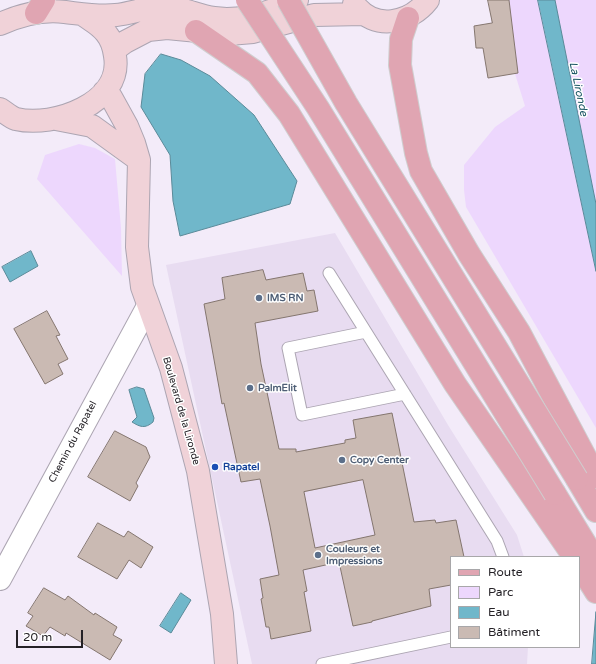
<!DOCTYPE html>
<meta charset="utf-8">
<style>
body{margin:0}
#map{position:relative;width:596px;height:664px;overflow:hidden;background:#f3ebf9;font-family:"Varela Round",sans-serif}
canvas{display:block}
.legend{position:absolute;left:450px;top:556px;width:130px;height:92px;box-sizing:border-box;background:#fff;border:1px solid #a8a7a9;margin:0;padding:5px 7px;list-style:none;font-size:12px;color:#252227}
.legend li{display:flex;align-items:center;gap:8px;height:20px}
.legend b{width:20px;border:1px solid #a8a7a9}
.scale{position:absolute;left:16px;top:630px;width:67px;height:18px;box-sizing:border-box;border:2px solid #252227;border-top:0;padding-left:5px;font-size:12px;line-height:14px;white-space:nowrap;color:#252227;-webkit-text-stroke:3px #fff;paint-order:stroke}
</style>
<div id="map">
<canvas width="596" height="664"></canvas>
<ul class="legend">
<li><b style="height:5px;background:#e0a5b2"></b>Route</li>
<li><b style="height:11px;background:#edd7fd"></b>Parc</li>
<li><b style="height:11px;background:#70b7ca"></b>Eau</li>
<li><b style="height:11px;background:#cabab3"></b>Bâtiment</li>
</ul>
<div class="scale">20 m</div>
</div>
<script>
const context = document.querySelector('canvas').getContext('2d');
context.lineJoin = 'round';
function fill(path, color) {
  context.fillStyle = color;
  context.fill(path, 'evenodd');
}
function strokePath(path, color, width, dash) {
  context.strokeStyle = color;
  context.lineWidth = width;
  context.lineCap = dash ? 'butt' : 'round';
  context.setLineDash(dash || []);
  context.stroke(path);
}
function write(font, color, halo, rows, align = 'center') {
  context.font = font + ' "Varela Round",sans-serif';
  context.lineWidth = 3;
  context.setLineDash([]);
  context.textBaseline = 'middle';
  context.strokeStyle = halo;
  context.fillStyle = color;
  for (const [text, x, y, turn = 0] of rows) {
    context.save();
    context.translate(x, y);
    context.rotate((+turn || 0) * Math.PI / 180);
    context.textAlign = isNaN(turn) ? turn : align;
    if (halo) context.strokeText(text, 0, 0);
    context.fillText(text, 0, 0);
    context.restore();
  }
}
const built = new Path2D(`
 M335,233l113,192 69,110 7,22h-73v90h77l-1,17h-275l-86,-399z`);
const green = new Path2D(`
 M492,0h104v428l-130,-221 -2,-17v-25l31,-38 30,-21z
 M79,144l16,4 20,11 6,69 1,48 -85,-97 8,-24z`);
const water = new Path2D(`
 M538,0h17l41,204v67z
 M161,54l20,6 29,16 44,39 43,66 -7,23 -110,32 -7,-35 -3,-46 -29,-48 4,-33z
 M31,251l7,15 -28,16 -8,-15z
 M137,387l7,2 10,29 -1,4c-8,7 -13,5 -21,0l5,-5 -8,-27z
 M181,593l10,7 -20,33 -11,-7z
 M596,612v52h-4z`);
const building = new Path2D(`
 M488,0h21l9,73 -30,5 -5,-30h-7l-2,-22 18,-3z
 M263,270l3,10 37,-7 4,18 7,-1 4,21 -63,12 6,41 18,85h17v3l49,-9v-3l11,-2 -3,-18 39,-7 22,109 21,-2 1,3 20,-3 8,37h-13v28l-22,4 2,17 -59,15v1l-19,4 -14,-64 -36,8 4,21 -3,1 7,39 -40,8 -2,-12h-3l-5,-28 2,-1 -3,-19 19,-4 -9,-49 -10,-47 -19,3 -17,-79 -2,1 -18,-100 21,-5 -3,-21zM363,480l12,55 -60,13 -11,-56z
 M47,311l13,24 -4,1 12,23 -10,5 5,10 -18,10 -31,-55z
 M115,431l31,16 4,10 -14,26 2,3 -8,15 -42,-24z
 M98,523l26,14 4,-6 25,16 -12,21 -12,-8 -12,19 -39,-22z
 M44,588l21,12 3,-4 26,19 1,-2 22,14 -4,8 9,5 -12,20 -44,-27 -1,3 -15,-9 -7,9 -17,-10 7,-10 -5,-3z`);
const lane = new Path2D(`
 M329,273l168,268 6,16
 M366,332l-78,16 14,67 103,-21
 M322,664l129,-27`);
const street = new Path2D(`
 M0,579l148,-273`);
const secondary = new Path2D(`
 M354,4c21,28 56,19 74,-4
 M0,24c20,-9 43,-15 65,-12 17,2 34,5 51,3 18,-2 33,-9 51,-8 17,1 31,9 47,11 28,4 58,-6 83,-18
 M114,50l11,-8 23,-12 19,-2 62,6 24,-2 61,-17 50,-1
 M104,92l7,5 16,29 7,17 5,17 -2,87 5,40 29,81 27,103 24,143 4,50
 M0,109c5,3 10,8 16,10 38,9 107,-16 99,-63 -1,-8 -4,-17 -9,-23 -6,-8 -14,-12 -21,-17
 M56,119l36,7 47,34`);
const primary = new Path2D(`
 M36,13l8,-13
 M408,18l-7,21 -1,26 16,88 5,18 48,83 50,78 77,145
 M196,31l61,42 32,41 166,270 119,173
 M577,479l19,32
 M555,494l41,67
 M579,565l17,27`);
const primaryBridge = new Path2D(`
 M247,0l71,108 237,386
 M288,0l58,103 231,376`);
const markers = [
 [259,298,4,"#5c6f8a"],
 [250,388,4,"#5c6f8a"],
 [342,460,4,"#5c6f8a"],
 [215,467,4,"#1a4fb4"],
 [318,555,4,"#5c6f8a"]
];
const serviceNames = [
 ["IMS RN",267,298],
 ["PalmElit",258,388],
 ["Copy Center",350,460],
 ["Couleurs et",326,549],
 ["Impressions",326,561]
];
const streetNames = [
 ["Boulevard de la Lironde",181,411,74],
 ["Chemin du Rapatel",73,442,-62]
];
const transitNames = [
 ["Rapatel",223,467]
];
const waterNames = [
 ["La Lironde",578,89,78]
];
fill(built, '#e8dcf1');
fill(green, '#edd7fd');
fill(water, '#70b7ca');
strokePath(water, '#5a8a99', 1);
fill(building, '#cabab3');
strokePath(building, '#84766f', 1);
strokePath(lane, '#aca5b2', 13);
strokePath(street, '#aca5b2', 24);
strokePath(secondary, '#aca5b2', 24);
strokePath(primary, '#cfcecf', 24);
strokePath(lane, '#fff', 11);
strokePath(street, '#fff', 22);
strokePath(secondary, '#f0d2d8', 22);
strokePath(primary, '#e0a5b2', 22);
strokePath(primaryBridge, '#cfcecf', 24, []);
strokePath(primaryBridge, '#e0a5b2', 22);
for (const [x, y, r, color] of markers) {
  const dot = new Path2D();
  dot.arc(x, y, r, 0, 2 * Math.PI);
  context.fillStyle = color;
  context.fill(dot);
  strokePath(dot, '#fff', 1.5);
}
write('bold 10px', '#4e5e75', '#fff', serviceNames, 'left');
write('10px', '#252227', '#fff', streetNames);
write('bold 10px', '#164399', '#fff', transitNames, 'left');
write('italic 11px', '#195463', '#fff', waterNames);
</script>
